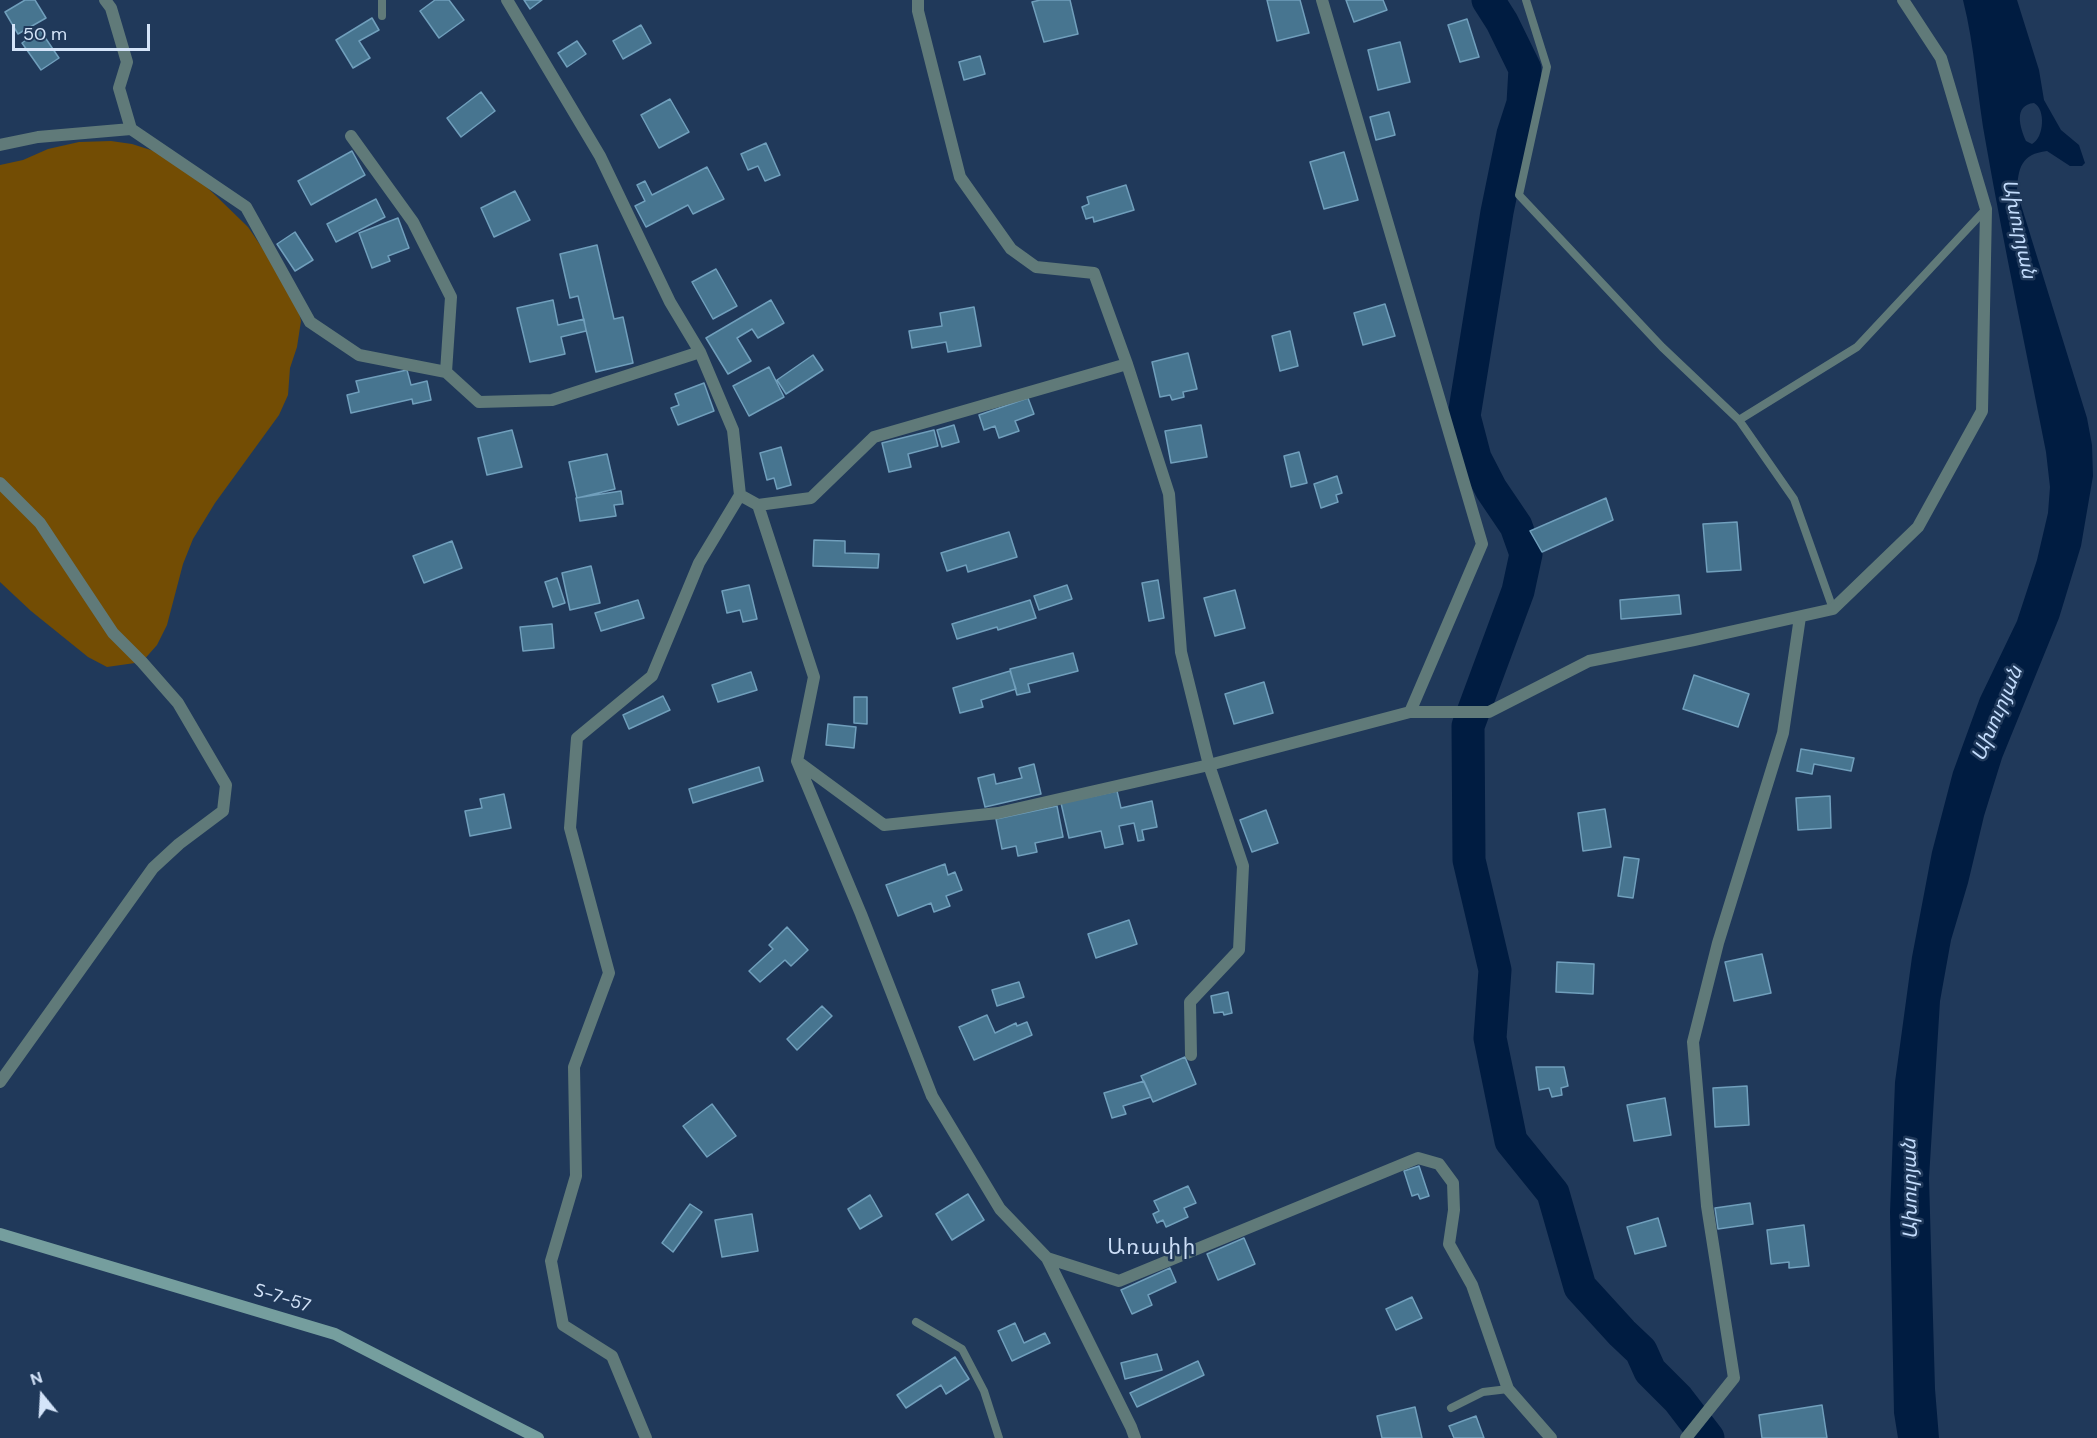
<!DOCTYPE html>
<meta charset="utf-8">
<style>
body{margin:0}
#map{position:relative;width:2097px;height:1438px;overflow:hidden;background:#20395a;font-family:"DM Sans",sans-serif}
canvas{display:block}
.north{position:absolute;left:12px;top:1366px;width:60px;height:60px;-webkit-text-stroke:4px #20395a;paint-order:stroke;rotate:342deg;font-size:16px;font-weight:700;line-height:24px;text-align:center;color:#d4e4f9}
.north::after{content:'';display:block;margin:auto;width:21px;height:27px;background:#d4e4f9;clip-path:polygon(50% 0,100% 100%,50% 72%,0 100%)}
.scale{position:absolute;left:12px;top:24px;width:138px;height:27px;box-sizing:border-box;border:3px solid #d4e4f9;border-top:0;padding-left:8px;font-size:18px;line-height:21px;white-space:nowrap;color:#d4e4f9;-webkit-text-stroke:4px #20395a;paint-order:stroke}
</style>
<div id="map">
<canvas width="2097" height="1438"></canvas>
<div class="north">N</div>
<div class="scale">50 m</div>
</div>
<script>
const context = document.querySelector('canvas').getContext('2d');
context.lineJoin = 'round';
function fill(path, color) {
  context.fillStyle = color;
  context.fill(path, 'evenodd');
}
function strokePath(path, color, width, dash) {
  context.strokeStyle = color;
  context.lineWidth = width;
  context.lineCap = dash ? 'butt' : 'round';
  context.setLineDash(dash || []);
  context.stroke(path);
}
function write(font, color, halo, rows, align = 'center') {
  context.font = font + ' "DM Sans","Noto Sans Armenian",sans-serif';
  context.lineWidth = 5;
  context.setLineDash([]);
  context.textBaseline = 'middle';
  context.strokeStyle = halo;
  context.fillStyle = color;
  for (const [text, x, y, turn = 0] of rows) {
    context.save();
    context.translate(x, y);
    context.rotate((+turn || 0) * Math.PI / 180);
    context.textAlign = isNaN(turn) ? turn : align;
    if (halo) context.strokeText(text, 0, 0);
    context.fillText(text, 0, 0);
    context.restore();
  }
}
const green = new Path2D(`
 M111,141l21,3 25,8 26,13 31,29 34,33 47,69 6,25 -4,26 -7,21 -2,27 -9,20 -64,88 -22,36 -10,25 -16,61 -10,20 -15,17 -35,5 -19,-10 -57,-46 -31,-29v-417l23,-5 25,-11 31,-7z`);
const water = new Path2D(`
 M1963,0h54l22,70 5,30 17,30 18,15 6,18 -3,3h-12l-23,-15c-26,3 -29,17 -30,41l70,226 5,27 1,31 -12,70 -22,72 -57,140 -18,58 -16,67 -17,57 -11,61 -11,177 6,211 4,49h-41l-4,-25 -4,-201 5,-130 17,-125 20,-105 21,-80 27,-74 37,-77 20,-61 11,-47 2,-26 -4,-35c-20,-103 -42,-205 -60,-308 -9,-48 -11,-97 -23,-144zM2034,103c12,6 10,35 -2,41l-6,-3c-6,-13 -13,-36 8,-38z`);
const river = new Path2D(`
 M1488,0l14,22 23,47 -2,34 -10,31 -16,78 -33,204 11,42 16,31 25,37 10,28 -8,37 -50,135 1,134 26,110 -5,68 21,103 42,52 27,94 42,46 19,18 9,20 28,28 30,39`);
const building = new Path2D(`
 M25,0h10l11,18 -28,16 -13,-22z
 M435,0h14l15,20 -25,18 -19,-27z
 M524,0h18l-12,9z
 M1040,0h30l8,34 -34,8 -12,-40z
 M1267,0h33l9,33 -32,8z
 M1346,0h37l4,10 -33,12z
 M372,18l7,12 -20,11 11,17 -17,10 -17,-28z
 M1467,19l12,38 -19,5 -12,-37z
 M641,25l10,18 -28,16 -10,-18z
 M40,30l19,28 -18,12 -19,-27z
 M577,41l9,13 -19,13 -9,-14z
 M1400,42l10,40 -32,8 -10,-40z
 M980,56l5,18 -21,6 -5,-18z
 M481,92l14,19 -34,26 -14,-19z
 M670,99l19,33 -30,16 -18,-33z
 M1389,112l6,23 -19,5 -6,-23z
 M766,143l14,32 -15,6 -7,-15 -10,4 -7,-16z
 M352,151l13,24 -54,30 -13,-24z
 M1344,152l14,48 -34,9 -14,-47z
 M707,167l17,32 -31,15 -5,-9 -42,22 -11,-21 10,-5 -8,-16 8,-4 7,14z
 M1126,185l8,25 -40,12 -1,-5 -7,2 -4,-12 7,-3 -2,-7z
 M515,191l15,29 -36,17 -13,-29z
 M376,199l9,18 -49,25 -9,-18z
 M398,218l11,30 -21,8 2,5 -18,7 -13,-35z
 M295,232l18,28 -18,11 -18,-27z
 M597,245l17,74 9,-2 10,46 -37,9 -18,-76 -8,2 -10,-44z
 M716,269l21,37 -24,13 -21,-37z
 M553,300l5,25 26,-6 2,12 -25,6 4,17 -35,8 -13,-54z
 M771,300l13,23 -26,15 -6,-9 -15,9 14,23 -23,13 -22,-36z
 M1385,304l10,32 -32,9 -9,-32z
 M974,307l7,39 -33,6 -2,-10 -34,6 -3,-17 33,-5 -2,-13z
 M1290,331l8,35 -18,5 -8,-35z
 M1188,353l9,36 -14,3 1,5 -12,3 -2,-5 -10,2 -8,-35z
 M813,355l10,15 -37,24 -9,-14z
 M769,367l15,30 -35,19 -16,-30z
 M407,370l4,15 16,-4 4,19 -18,4 -1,-5 -61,14 -4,-18 12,-3 -3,-11z
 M704,383l10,28 -36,14 -7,-17 8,-3 -4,-11z
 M1028,398l6,16 -19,7 4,10 -20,7 -4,-12 -11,4 -5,-15z
 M954,425l5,17 -17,5 -5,-17z
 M1201,425l6,32 -36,6 -6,-32z
 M512,430l10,37 -35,8 -9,-37z
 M934,430l4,16 -30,8 3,13 -22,5 -7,-29z
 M781,447l10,38 -14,4 -3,-11 -7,2 -7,-27z
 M1299,452l8,31 -16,4 -7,-31z
 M607,454l8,35 -38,9 -8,-36z
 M1337,476l5,17 -6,2 2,7 -17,6 -7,-24z
 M621,491l2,13 -9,1 2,11 -36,5 -4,-23z
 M1606,498l7,22 -71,32 -12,-21z
 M1737,522l4,48 -34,2 -4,-48z
 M1009,532l8,25 -49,15 -2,-7 -19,6 -6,-18z
 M814,540l31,1v12l34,1 -1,14 -65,-2z
 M452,541l10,27 -38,15 -11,-27z
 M591,566l9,37 -30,7 -8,-37z
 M557,578l8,25 -12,4 -8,-25z
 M1158,580l6,38 -15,3 -7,-38z
 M749,585l8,34 -14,3 -3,-12 -13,3 -5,-22z
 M1067,585l5,14 -33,11 -5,-14z
 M1235,590l10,38 -30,8 -11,-38z
 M1679,595l2,19 -60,5 -1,-19z
 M638,600l6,18 -43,13 -6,-18z
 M1030,600l6,18 -38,12 -1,-3 -40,12 -5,-15z
 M552,624l2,24 -31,3 -3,-24z
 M1073,653l5,18 -50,13 2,8 -13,3 -7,-26z
 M1010,671l6,18 -35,11 2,7 -23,6 -7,-25z
 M751,672l6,18 -39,12 -6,-17z
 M1694,675l55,19 -11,33 -55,-18z
 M1264,682l9,31 -39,11 -9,-30z
 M663,696l7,14 -41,19 -6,-14z
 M854,697h13v27l-13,-1z
 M828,724l28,3 -2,21 -28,-3z
 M1801,749l53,9 -3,13 -37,-7 -2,10 -15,-3z
 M1034,764l7,30 -56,13 -7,-29 16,-4 2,10 26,-6 -3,-10z
 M759,767l4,14 -70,22 -4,-14z
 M1117,791l4,17 31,-7 5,26 -15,3 2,10 -6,1 -4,-18 -15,3 4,18 -18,4 -4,-17 -32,7 -8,-35z
 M504,794l7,34 -41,8 -5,-25 17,-3 -2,-9z
 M1830,796l1,32 -33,2 -2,-32z
 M1057,806l6,31 -28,6 2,9 -19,4 -2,-10 -14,3 -6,-30z
 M1605,809l6,38 -28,4 -5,-38z
 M1266,810l12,33 -26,9 -12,-32z
 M1624,857l15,2 -6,39 -15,-2z
 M945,864l3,11 7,-3 7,18 -16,6 4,10 -16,6 -3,-9 -33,13 -12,-31z
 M1129,920l8,24 -41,14 -8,-24z
 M787,927l21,23 -17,16 -6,-6 -25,22 -11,-11 24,-22 -4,-4z
 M1762,954l9,39 -37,8 -9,-39z
 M1557,962l37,2 -1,30 -37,-2z
 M1019,982l5,15 -27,9 -5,-16z
 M1228,992l4,21 -8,2 -1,-3 -9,1 -3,-17z
 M822,1006l10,10 -35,34 -10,-11z
 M987,1015l8,18 21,-10 1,3 10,-4 5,13 -58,25 -15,-33z
 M1185,1057l11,27 -43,18 -12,-26z
 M1536,1067h28l4,19 -7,2 1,7 -10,2 -3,-9 -10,2z
 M1144,1081l7,16 -28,9 3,8 -14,4 -8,-25z
 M1747,1086l2,39 -34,2 -2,-39z
 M1665,1098l6,37 -37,6 -7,-36z
 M712,1104l24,32 -29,21 -24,-31z
 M1419,1166l10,30 -9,3 -2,-5 -6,2 -8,-25z
 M1188,1186l8,17 -12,5 4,9 -22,10 -3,-7 -6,3 -4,-9 6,-3 -5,-10z
 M968,1194l16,26 -32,20 -16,-26z
 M870,1195l12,21 -22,13 -12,-20z
 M1750,1203l3,21 -35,5 -3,-21z
 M690,1204l12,8 -29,40 -11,-9z
 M752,1214l6,37 -36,6 -7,-37z
 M1658,1218l8,28 -31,8 -8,-27z
 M1804,1225l5,41 -20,2v-6l-18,2 -4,-34z
 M1244,1238l11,26 -37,16 -11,-26z
 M1170,1268l6,14 -28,13 4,10 -20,9 -11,-24z
 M1412,1297l10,21 -26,12 -10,-21z
 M1015,1323l9,20 21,-10 5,10 -38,18 -14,-30z
 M1157,1354l5,16 -37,9 -4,-16z
 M955,1357l14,22 -23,15 -5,-9 -35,23 -9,-13z
 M1198,1361l6,14 -67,32 -7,-14z
 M1822,1405l5,33h-65l-3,-23z
 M1415,1407l7,31h-40l-5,-22z
 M1476,1416l8,22h-30l-5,-12z`);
const lane = new Path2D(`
 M1526,0l21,67 -28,128 143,152 77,73
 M382,16v-16
 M1833,609l-39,-110 -55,-79 118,-73 128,-137
 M916,1322l46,27 22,42 15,47
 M1451,1408l32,-16 25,-3`);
const street = new Path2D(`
 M105,0l6,8 16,54 -8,26 12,41
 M507,0l93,156 70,146 30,50 33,78 7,65 18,10 56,172 -17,84 64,153 71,182 68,113 47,49 84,169 4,11
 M918,0v11l42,166 51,72 25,18 58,6 33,91 42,130 12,158 28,113 34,101 -4,84 -49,52 1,53
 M1322,0l160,544 -72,168
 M351,136l62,86 38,75 -5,75 33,30 73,-2 148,-48
 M0,145l38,-8 93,-8 115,78 64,115 49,33 87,17
 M0,483l40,40 73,110 29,29 36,41 48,82 -3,26 -44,33 -26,24 -153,214
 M758,505l53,-7 63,-61 253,-73
 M797,761l87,64 114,-12 211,-48 201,-53h79l100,-51 105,-21 139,-31 85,-82 64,-116 4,-202 -45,-151 -38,-58
 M1047,1258l72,23 299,-123 21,6 14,19 1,27 -5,34 23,41 36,104 43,49
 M646,1438l-34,-82 -49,-31 -12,-64 25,-85 -2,-109 35,-94 -39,-145 7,-90 75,-62 47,-113 41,-68
 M1686,1438l48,-60 -27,-172 -14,-164 25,-99 65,-210 17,-116`);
const secondary = new Path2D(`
 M0,1234l335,100 203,104`);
const streetNames = [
 ["Տ-7-57",282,1299,17]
];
const waterNames = [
 ["Ախուրյան",2018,229,78],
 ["Ախուրյան",1998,714,-67],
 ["Ախուրյան",1911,1189,-91]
];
const quarterNames = [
 ["Առափի",1152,1248]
];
fill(green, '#734d04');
fill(water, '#001c41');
strokePath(river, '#001c41', 33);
fill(building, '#477590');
strokePath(building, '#709fbc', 1.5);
strokePath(lane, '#607a79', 8);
strokePath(street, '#607a79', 12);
strokePath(secondary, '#759e9e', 12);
write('18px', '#d4e4f9', '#20395a', streetNames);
write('italic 20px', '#c4ddfd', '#20395a', waterNames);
context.letterSpacing = '1.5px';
write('21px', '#ccdef7', '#20395a', quarterNames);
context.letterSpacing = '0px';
</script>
